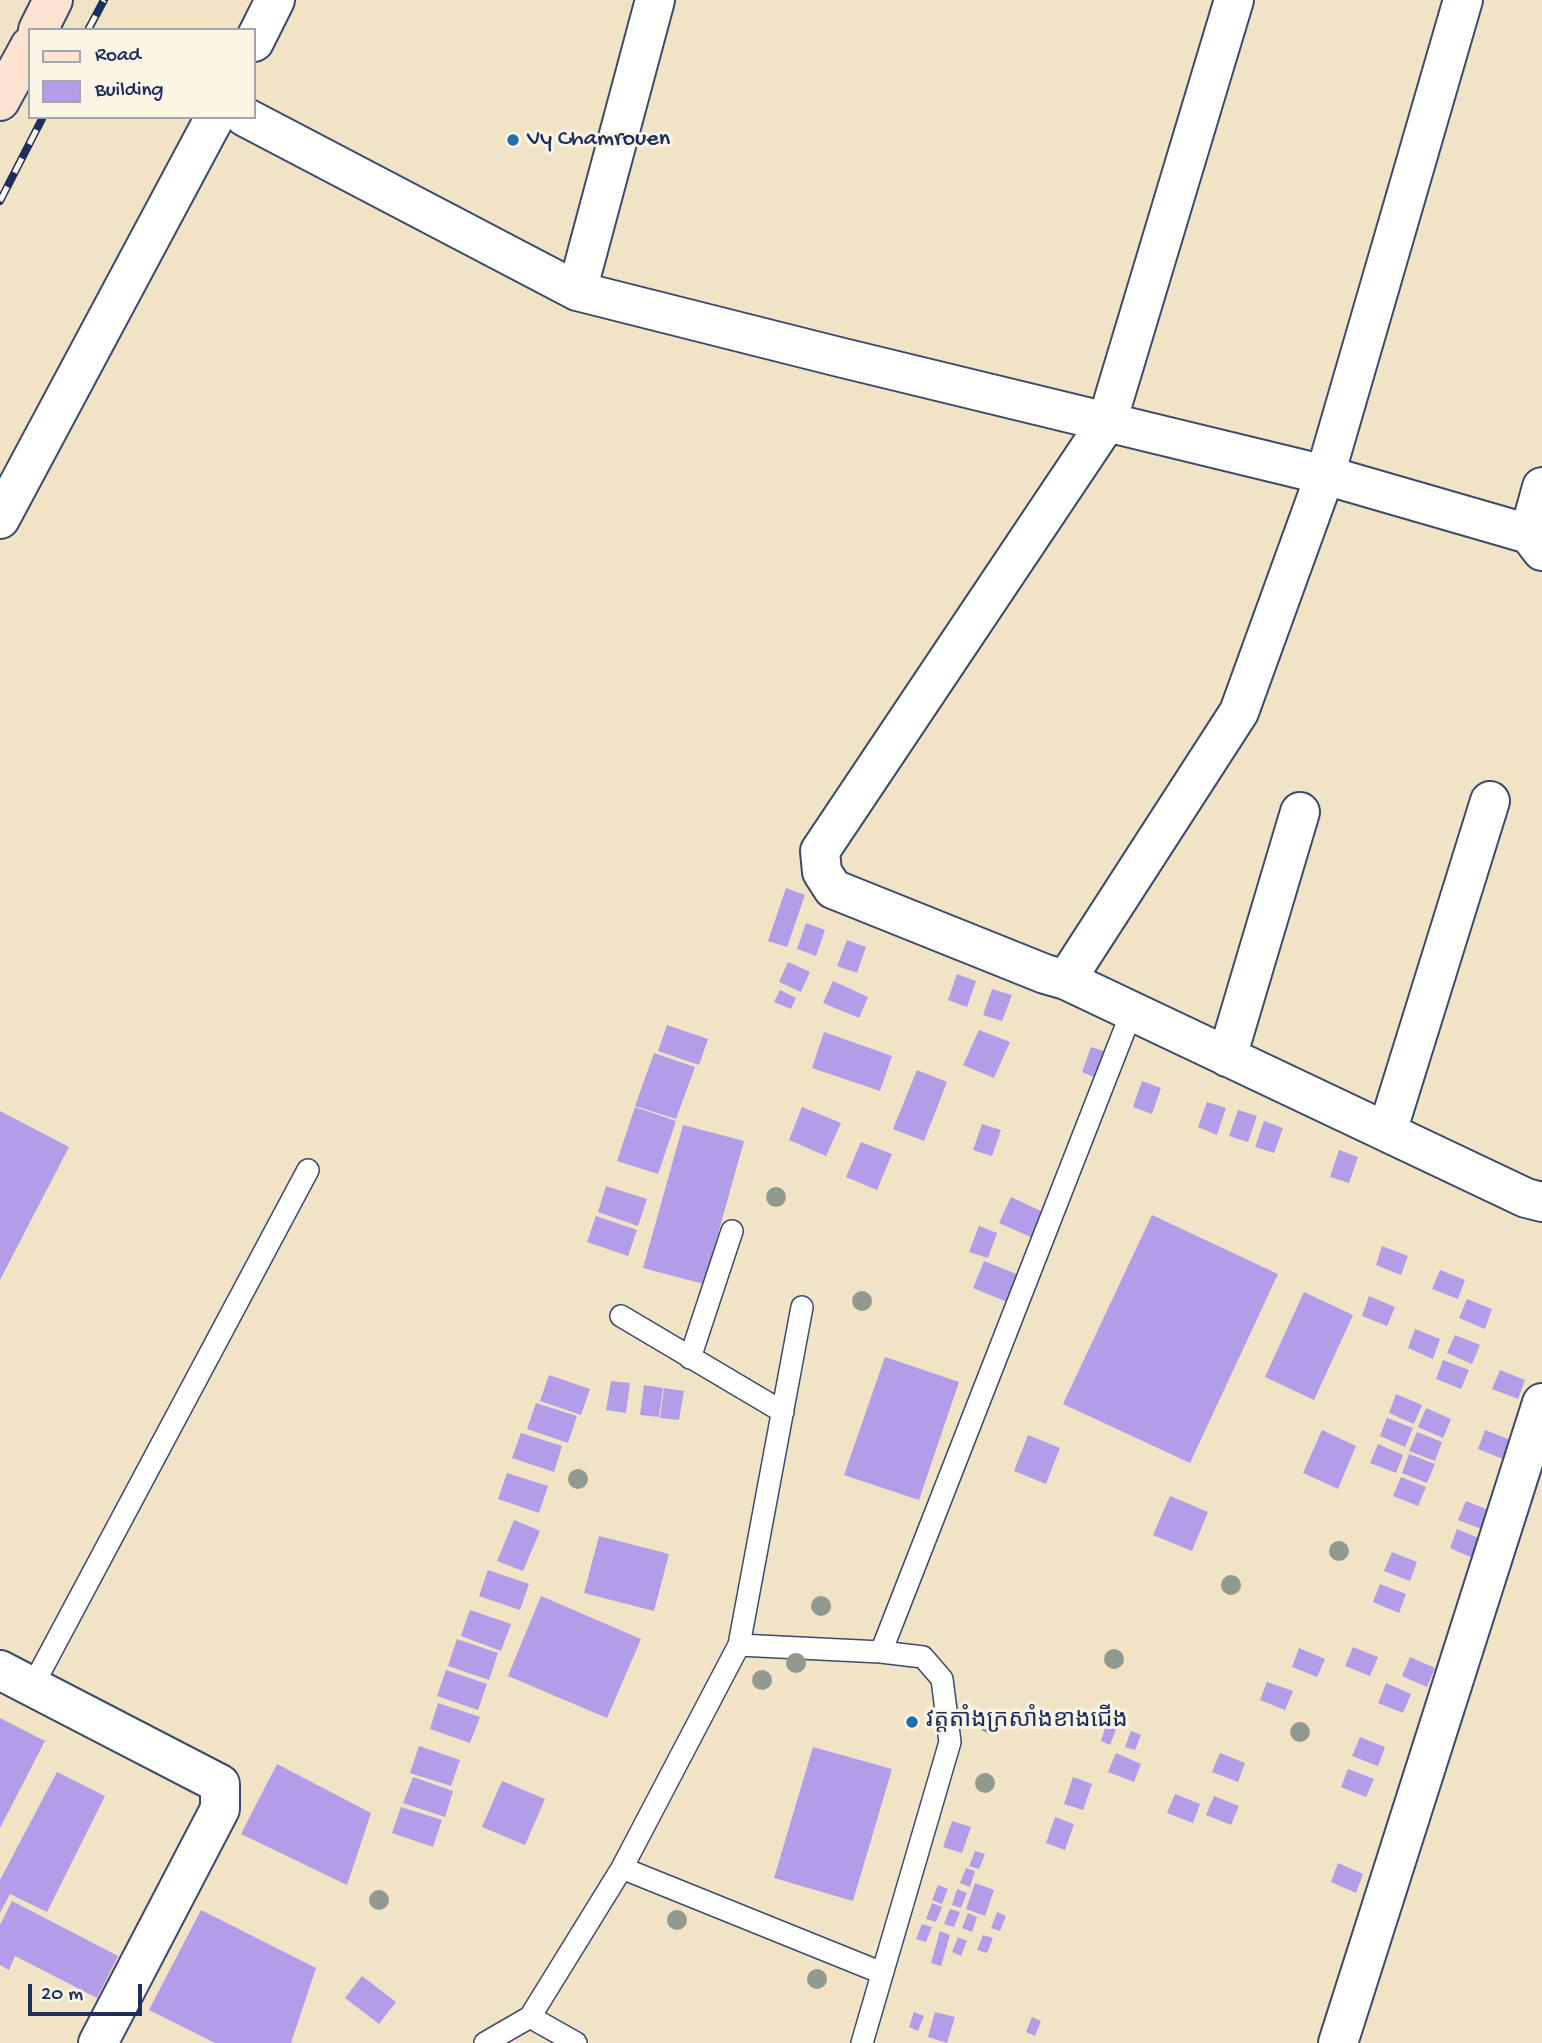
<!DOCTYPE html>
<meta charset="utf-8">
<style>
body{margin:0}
#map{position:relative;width:1542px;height:2043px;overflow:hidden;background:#f1e4c6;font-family:"Gochi Hand",sans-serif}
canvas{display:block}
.legend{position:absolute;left:28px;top:28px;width:228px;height:91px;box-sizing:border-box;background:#fcf5e5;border:2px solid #a2a6af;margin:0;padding:9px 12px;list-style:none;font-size:21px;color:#1b2f5e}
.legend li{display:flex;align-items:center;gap:14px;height:35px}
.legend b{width:35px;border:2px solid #a2a6af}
.scale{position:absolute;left:28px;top:1984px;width:114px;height:32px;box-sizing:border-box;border:4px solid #1b2f5e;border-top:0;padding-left:9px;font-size:21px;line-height:24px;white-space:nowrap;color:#1b2f5e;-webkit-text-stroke:5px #fcf5e5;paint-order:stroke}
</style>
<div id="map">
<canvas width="1542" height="2043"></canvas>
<ul class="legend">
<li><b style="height:9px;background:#fde4d0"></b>Road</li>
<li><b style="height:19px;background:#b39ce8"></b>Building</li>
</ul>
<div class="scale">20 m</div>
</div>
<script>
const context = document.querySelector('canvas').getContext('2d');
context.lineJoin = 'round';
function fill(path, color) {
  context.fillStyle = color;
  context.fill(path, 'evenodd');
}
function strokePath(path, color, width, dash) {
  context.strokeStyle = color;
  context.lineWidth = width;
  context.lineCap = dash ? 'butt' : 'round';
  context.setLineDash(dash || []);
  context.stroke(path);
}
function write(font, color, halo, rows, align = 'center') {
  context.font = font + ' "Gochi Hand","Noto Sans Khmer",sans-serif';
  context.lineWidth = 6;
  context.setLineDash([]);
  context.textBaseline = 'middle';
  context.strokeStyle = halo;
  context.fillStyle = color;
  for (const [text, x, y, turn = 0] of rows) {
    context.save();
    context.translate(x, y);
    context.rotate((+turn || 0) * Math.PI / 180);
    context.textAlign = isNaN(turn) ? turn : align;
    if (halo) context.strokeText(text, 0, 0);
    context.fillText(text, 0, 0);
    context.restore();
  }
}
const building = new Path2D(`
 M786,888l19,7 -18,52 -19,-6z
 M806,923l19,7 -9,26 -19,-7z
 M847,940l19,7 -9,26 -20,-7z
 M788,962l22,10 -9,20 -22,-10z
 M957,974l19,7 -9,26 -19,-7z
 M833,981l35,16 -9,21 -36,-15z
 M992,989l20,6 -10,26 -19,-6z
 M780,990l16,8 -5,11 -17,-7z
 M667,1025l41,14 -9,26 -41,-14z
 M979,1030l31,12 -16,36 -31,-13z
 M824,1032l68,24 -12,35 -68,-23z
 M1091,1047l19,6 -9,27 -19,-8z
 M654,1053l41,14 -19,52 -41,-13z
 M917,1070l30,12 -23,59 -31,-12z
 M1142,1081l19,7 -9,26 -19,-7z
 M1207,1102l19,6 -9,27 -19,-8z
 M635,1107l41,14 -18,53 -41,-13z
 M802,1107l39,16 -15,33 -37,-16z
 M1238,1110l19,6 -9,26 -19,-6z
 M0,1111l69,36 -69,133z
 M1264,1121l19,7 -9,25 -19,-6z
 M982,1124l19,6 -9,26 -19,-6z
 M683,1125l61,16 -40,143 -61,-16z
 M861,1142l31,12 -15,36 -31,-13z
 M1339,1150l19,7 -9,26 -19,-6z
 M606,1186l41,13 -9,27 -40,-14z
 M1011,1197l34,16 -12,25 -34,-15z
 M1152,1215l126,59 -88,189 -127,-59z
 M596,1216l41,14 -9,26 -41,-14z
 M979,1226l18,7 -9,25 -19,-6z
 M1382,1246l26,10 -7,19 -25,-10z
 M984,1261l40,16 -12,27 -39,-16z
 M1440,1270l25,10 -7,19 -26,-10z
 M1304,1292l49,23 -39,85 -49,-23z
 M1369,1296l26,11 -8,19 -25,-10z
 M1467,1299l25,10 -7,20 -26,-11z
 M1415,1329l25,10 -7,20 -25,-11z
 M1455,1335l25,10 -8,19 -25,-11z
 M885,1357l74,25 -40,118 -75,-25z
 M1443,1360l26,10 -8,19 -25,-10z
 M1500,1370l25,10 -7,19 -26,-10z
 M549,1375l41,14 -9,26 -41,-14z
 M611,1381l19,2 -4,30 -20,-3z
 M644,1385l19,3 -4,29 -19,-2z
 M664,1388l20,3 -5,29 -19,-2z
 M1396,1394l26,11 -8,19 -25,-11z
 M536,1403l41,13 -9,27 -41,-14z
 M1426,1408l25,11 -8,19 -25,-11z
 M1387,1418l26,10 -8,19 -25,-11z
 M1322,1430l34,16 -18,43 -35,-16z
 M1485,1430l26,10 -8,19 -25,-10z
 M1417,1432l25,10 -7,19 -26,-10z
 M521,1433l41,13 -8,26 -42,-14z
 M1028,1435l32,13 -14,36 -32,-13z
 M1378,1444l25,11 -7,18 -26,-10z
 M1409,1454l26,10 -8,19 -25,-10z
 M507,1473l41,13 -9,27 -41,-14z
 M1401,1477l25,10 -8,19 -25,-10z
 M1170,1496l38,16 -16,39 -39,-16z
 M1466,1501l25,10 -7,19 -26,-10z
 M514,1520l26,11 -17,40 -26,-10z
 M1457,1529l26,11 -8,19 -25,-11z
 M599,1536l70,18 -15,57 -70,-18z
 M1392,1552l25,10 -7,19 -26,-10z
 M488,1570l41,14 -9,26 -41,-14z
 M1380,1584l26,10 -7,19 -26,-11z
 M541,1596l100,43 -34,79 -99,-42z
 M470,1610l41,14 -10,27 -40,-15z
 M457,1639l41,14 -9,27 -41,-14z
 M1353,1647l25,10 -8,19 -25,-10z
 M1299,1648l26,11 -8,18 -25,-10z
 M1410,1657l25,11 -8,19 -25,-11z
 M446,1670l41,14 -9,26 -41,-14z
 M1267,1682l26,9 -8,19 -25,-10z
 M1386,1683l25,11 -8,19 -25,-10z
 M438,1703l42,14 -10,26 -40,-14z
 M0,1718l45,23 -45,87z
 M1106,1725l10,4 -6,16 -9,-4z
 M1131,1731l10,4 -6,15 -10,-3z
 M1360,1737l25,10 -7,19 -26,-10z
 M419,1746l41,14 -9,26 -41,-13z
 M813,1747l79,22 -39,132 -79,-23z
 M1116,1753l25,11 -7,18 -26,-10z
 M1220,1753l25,10 -7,19 -26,-10z
 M277,1764l94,49 -24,72 -106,-51z
 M1348,1769l26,10 -8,18 -25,-10z
 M57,1772l48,24 -58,116 -37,-18 -10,19v-33z
 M413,1777l40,14 -8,26 -42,-14z
 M1073,1777l19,7 -9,26 -19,-6z
 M502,1781l43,18 -20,46 -43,-18z
 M1175,1794l25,10 -7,19 -26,-10z
 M1214,1796l25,10 -8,19 -25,-10z
 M401,1807l41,13 -9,27 -41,-14z
 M1055,1817l19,7 -9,26 -19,-7z
 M952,1821l19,6 -9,26 -19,-6z
 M975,1851l10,3 -6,15 -10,-3z
 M1338,1863l25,11 -7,19 -25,-11z
 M966,1868l9,3 -5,16 -10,-4z
 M975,1883l19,7 -9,26 -19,-7z
 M938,1885l10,4 -6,15 -10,-4z
 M957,1889l10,4 -6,15 -9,-3z
 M12,1901l106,55 -21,42 -82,-42 -6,14 -9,-5v-40z
 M932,1903l10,4 -6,15 -10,-3z
 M950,1909l10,3 -6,15 -10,-3z
 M201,1910l115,58 -25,75h-76l-66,-33z
 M997,1912l9,4 -6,15 -9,-3z
 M968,1913l9,4 -5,15 -10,-4z
 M922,1924l10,3 -6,15 -10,-3z
 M940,1931l10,4 -9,31 -10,-3z
 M983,1935l10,3 -6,15 -10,-3z
 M958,1937l9,4 -6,15 -9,-4z
 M362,1976l34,26 -17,22 -34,-26z
 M914,2012l10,4 -6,15 -9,-4z
 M935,2012l20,5 -8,26 -19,-6z
 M1032,2017l9,4 -6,15 -9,-4z`);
const service = new Path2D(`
 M621,1316l162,96
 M690,1358l42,-127
 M739,1645l142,7 42,5 19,22 8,63 -88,301
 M881,1652l251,-641
 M32,1687l276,-517
 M622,1868l260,105
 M530,2017l92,-149 117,-223 63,-338
 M485,2043l45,-26 46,26`);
const minor = new Path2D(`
 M1234,0l-127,422 -287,429 2,21 11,17 212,85 21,6 173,-268 86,-237 138,-475
 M254,42l21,-42
 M245,117l332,174 262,66 486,118 204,59 13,17
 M577,291l78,-291
 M0,519l215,-402
 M1529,534l13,-47
 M1066,980l460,218 16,4
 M1227,1057l73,-245
 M1387,1132l103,-331
 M0,1670l220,114v25l-122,234
 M1338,2043l204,-640`);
const secondary = new Path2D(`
 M38,30l15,-30
 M0,101l30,-55`);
const rail = new Path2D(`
 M88,30l16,-30
 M0,201l43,-84`);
const trees = [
 [776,1197],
 [862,1301],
 [578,1479],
 [1339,1551],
 [1231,1585],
 [821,1606],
 [1114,1659],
 [796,1663],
 [762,1680],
 [989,1723],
 [1300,1732],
 [985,1783],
 [379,1900],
 [677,1920],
 [817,1979]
];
const markers = [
 [513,140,7,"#1f6fb2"],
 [912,1722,7,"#1f6fb2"]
];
const poiNames = [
 ["Vy Chamrouen",527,140],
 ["វត្តតាំងក្រសាំងខាងជើង",926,1722]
];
fill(building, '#b39ce8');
strokePath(service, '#3b4a6e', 24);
strokePath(minor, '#3b4a6e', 42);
strokePath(secondary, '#3b4a6e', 42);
strokePath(service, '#fff', 21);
strokePath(minor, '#fff', 38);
strokePath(secondary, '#fde4d0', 38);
strokePath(rail, '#1b2f5e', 8);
strokePath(rail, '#fcf5e5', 5, [16]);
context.fillStyle = '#92998f';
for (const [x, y] of trees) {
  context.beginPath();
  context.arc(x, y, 10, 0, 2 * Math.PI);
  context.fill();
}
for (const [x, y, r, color] of markers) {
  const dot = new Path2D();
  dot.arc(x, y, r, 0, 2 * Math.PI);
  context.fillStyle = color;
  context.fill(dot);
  strokePath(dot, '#fcf5e5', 2.5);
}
write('24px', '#1b2f5e', '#fcf5e5', poiNames, 'left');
</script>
